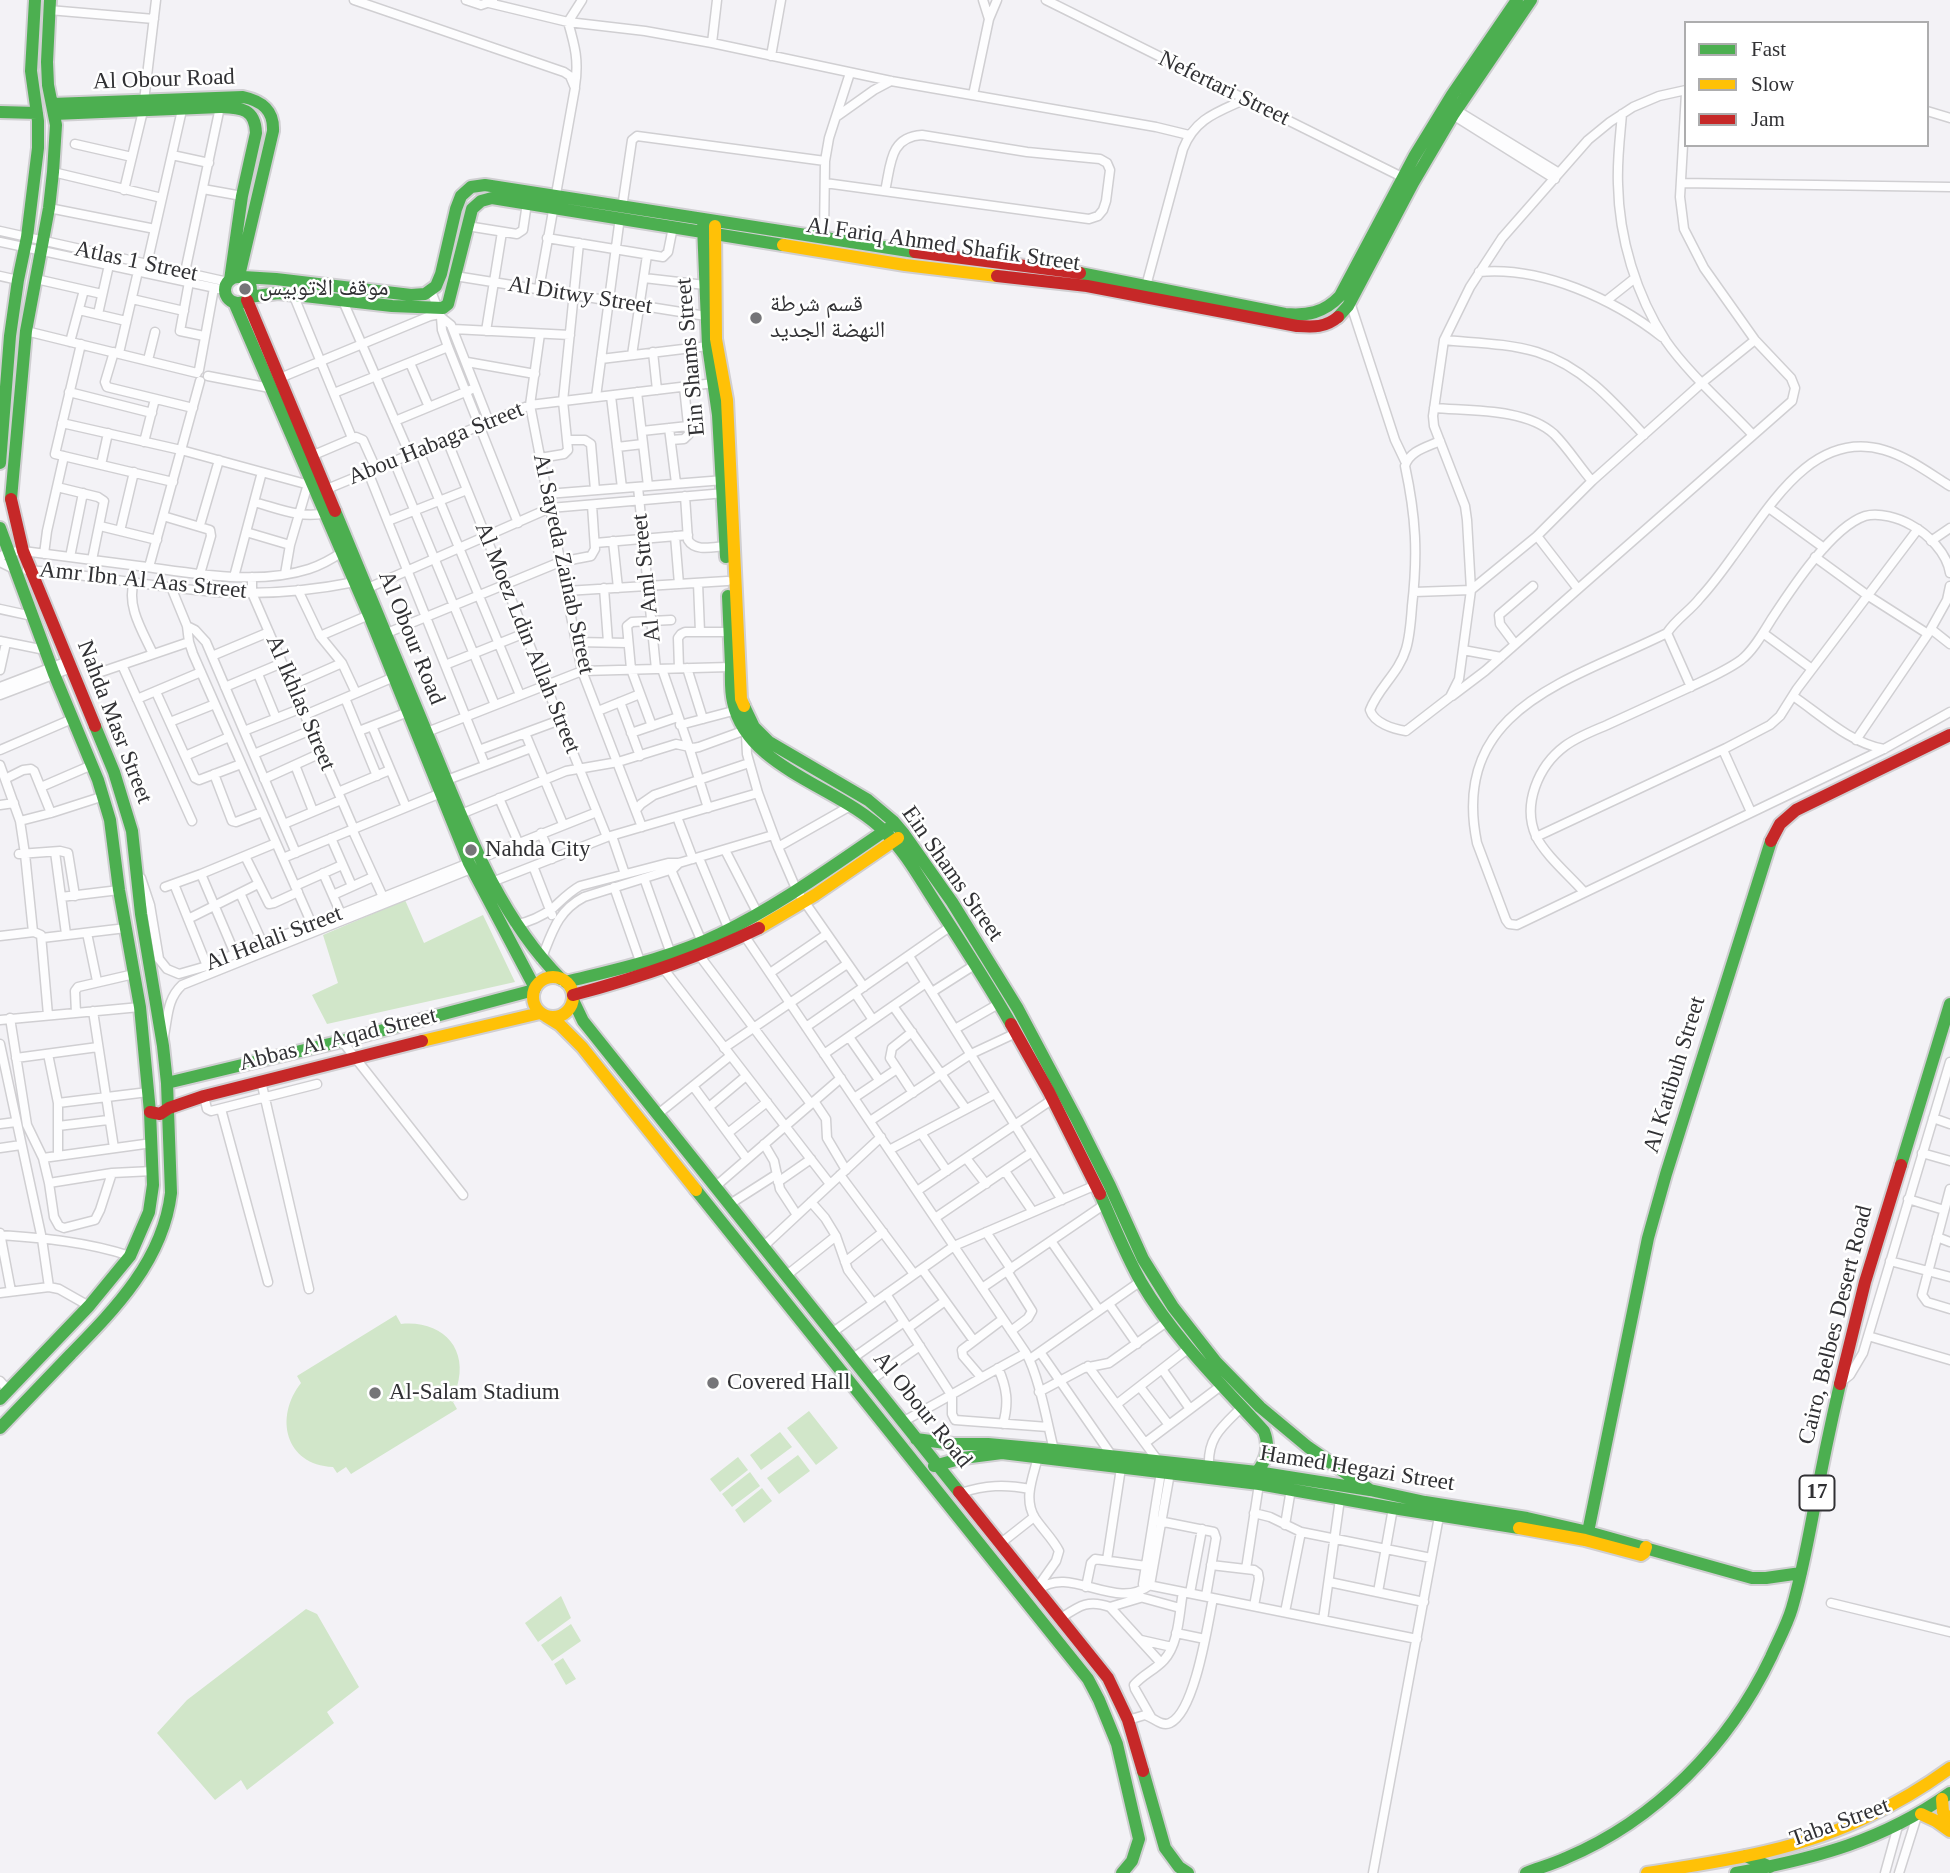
<!DOCTYPE html>
<meta charset="utf-8">
<style>
body{margin:0}
#map{position:relative;width:1950px;height:1873px;overflow:hidden;background:#f3f2f6;font-family:"Times New Roman",serif}
canvas{display:block}
.legend{position:absolute;left:1684px;top:21px;width:245px;height:126px;box-sizing:border-box;background:#fff;border:2px solid #adadae;margin:0;padding:9px 12px;list-style:none;font-size:21px;color:#313134}
.legend li{display:flex;align-items:center;gap:14px;height:35px}
.legend b{width:35px;border:2px solid #adadae}
</style>
<div id="map">
<canvas width="1950" height="1873"></canvas>
<ul class="legend">
<li><b style="height:9px;background:#4caf50"></b>Fast</li>
<li><b style="height:9px;background:#ffc107"></b>Slow</li>
<li><b style="height:9px;background:#c62828"></b>Jam</li>
</ul>
</div>
<script>
const context = document.querySelector('canvas').getContext('2d');
context.lineJoin = 'round';
function fill(path, color) {
  context.fillStyle = color;
  context.fill(path, 'evenodd');
}
function strokePath(path, color, width, dash) {
  context.strokeStyle = color;
  context.lineWidth = width;
  context.lineCap = dash ? 'butt' : 'round';
  context.setLineDash(dash || []);
  context.stroke(path);
}
function write(font, color, halo, rows, align = 'center') {
  context.font = font + ' "Times New Roman","Noto Naskh Arabic",serif';
  context.lineWidth = 5;
  context.setLineDash([]);
  context.textBaseline = 'middle';
  context.strokeStyle = halo;
  context.fillStyle = color;
  for (const [text, x, y, turn = 0] of rows) {
    context.save();
    context.translate(x, y);
    context.rotate((+turn || 0) * Math.PI / 180);
    context.textAlign = isNaN(turn) ? turn : align;
    if (halo) context.strokeText(text, 0, 0);
    context.fillText(text, 0, 0);
    context.restore();
  }
}
const green = new Path2D(`
 M405,900l19,43 59,-28 32,67 -188,42 -15,-29 26,-12 -15,-48z
 M396,1315l5,9c40,-4 68,23 56,63l5,9 -9,6 4,7 -106,65 -5,-7 -9,6 -4,-6c-48,-2 -59,-50 -32,-84l-4,-7z
 M809,1411l29,37 -22,17 -29,-37z
 M780,1432l12,15 -31,23 -11,-15z
 M798,1455l12,16 -31,23 -12,-16z
 M738,1457l10,13 -28,22 -10,-13z
 M750,1472l10,14 -28,21 -10,-13z
 M762,1488l10,13 -28,22 -9,-13z
 M561,1596l10,22 -33,24 -13,-19z
 M306,1609l11,5 42,73 -32,25 7,11 -87,67 -6,-10 -26,20 -58,-67 30,-33z
 M571,1624l10,17 -29,20 -11,-16z
 M563,1658l13,21 -10,6 -12,-21z`);
const street = new Path2D(`
 M354,0l210,72 6,4 5,12 -36,201
 M466,0l15,5 12,-4
 M983,0l6,19
 M1046,0l356,177
 M489,3l79,19 77,9 67,12 179,38 265,46 33,8
 M49,10l105,9
 M712,43l5,-43
 M771,56l10,-56
 M575,86c4,-25 0,-40 -7,-64l14,-22
 M1686,90l-27,6 -26,11 -23,15 -22,18 -86,98 -32,49 -26,53 -11,76 1,10 31,80 2,14 4,70 66,-54 55,-55 111,-99 52,-42
 M973,95l16,-76 8,-19
 M144,101l12,-101
 M1456,110l103,63
 M1927,111l23,7
 M1622,114c-2,23 -5,46 -4,70 1,54 18,111 48,157 22,32 60,65 87,94
 M1453,115l102,64
 M836,117l38,-27 17,-9
 M75,144l57,13
 M172,155l37,8
 M53,172l109,26
 M825,183l264,36 9,-3 5,-6 3,-9 4,-31 -3,-7 -7,-4 -73,-7 -105,-17c-33,2 -31,30 -37,56
 M1681,183l269,4
 M203,189l39,7
 M124,190l19,-79
 M49,208l106,21
 M622,208l10,-68 5,-4 188,25
 M467,226l50,8 6,-4 4,-27
 M0,231l228,51
 M824,237l1,-76 4,-23 21,-65
 M547,238l116,19 5,-5 5,-25
 M0,242l225,48
 M147,264l35,-154
 M185,272l35,-165
 M1479,272c62,-6 135,27 183,65
 M0,276l18,4
 M455,276l251,40
 M644,278l61,7
 M36,279l66,15
 M189,282l-9,49 24,5
 M1146,286l37,-137c12,-31 35,-37 63,-50
 M431,291l10,26 1,13 6,17 70,176
 M293,294l59,144
 M132,299l52,12
 M343,301l67,154
 M1606,301l29,-23
 M1350,302l45,138 10,21
 M79,310l47,11
 M98,314l11,-49
 M441,317l10,8 38,97
 M453,329l117,6
 M26,331l171,42
 M486,331l16,-99
 M540,334l-10,71 46,237 6,29 60,156
 M1444,340c30,3 63,3 93,12 45,14 76,49 107,83
 M70,342l14,-52
 M81,344l-26,110 118,28
 M114,352l-9,30 2,5 86,21
 M653,352l4,38
 M119,353l20,-86
 M632,355l15,-100
 M601,359l107,-13
 M148,360l7,-28
 M467,362l68,12
 M410,363l19,44
 M199,370l15,-82
 M208,376l62,12
 M280,378l150,-62 10,-2
 M69,392l83,21
 M637,392l11,94
 M334,393l114,-46
 M611,396l11,92
 M596,397l24,-180
 M1434,408c36,3 92,0 120,26 14,14 25,32 38,47
 M395,421l75,-31
 M62,423l119,27 132,36
 M669,428l7,55
 M642,431l46,-5
 M447,440l160,397
 M567,440h18l6,4 4,46
 M671,440l13,-1 5,-5 -5,-47
 M144,442l11,-43
 M617,447l26,-3
 M419,451l101,244
 M309,457l47,-20 7,3 13,29
 M540,458l24,-4 4,-4 -5,-49 16,-158
 M394,461l101,244
 M101,465l7,-32
 M368,472l117,293
 M1950,486c-21,-13 -42,-29 -66,-36 -72,-21 -115,58 -151,106 -10,14 -21,29 -33,42 -10,13 -24,21 -33,35 -94,47 -218,74 -190,210l29,77 3,4 8,1 367,-176 66,-37
 M57,487l41,10 6,4 -12,59
 M638,487l18,182
 M327,489l203,-84 184,-22
 M547,494l177,-14
 M685,496l3,44c7,12 25,7 37,6
 M254,502c23,6 47,17 71,11
 M1769,508l55,40
 M163,516l47,14 1,6 -11,38
 M388,521l79,-31
 M200,525l19,-65
 M100,526l57,14
 M120,531l14,-59
 M246,532l44,13
 M675,536l4,48
 M1537,536l41,53 214,-188 3,-13 -4,-10 -36,-38 -51,-72 -20,-39 -4,-32 6,-104
 M613,541l5,47
 M1931,541l19,-13
 M595,543l93,-8
 M44,554l3,-23 17,-75
 M0,557l8,-5 15,-1c39,5 78,10 116,15 54,7 117,20 170,3 12,-4 23,-10 33,-17
 M70,557l13,-64
 M1815,557l52,38 61,39
 M0,562l14,7
 M149,567l51,-186
 M27,570c63,4 125,17 188,22 46,3 95,-1 140,-10
 M285,574l5,-29 18,-61
 M234,577l28,-105
 M252,577v16l102,236
 M134,582c-8,24 9,50 19,72
 M698,583l2,49
 M171,587l16,39 2,16 4,12 121,275
 M368,588l182,-80 175,-15
 M604,588l4,54
 M298,590l22,46 22,27 14,30
 M566,591l161,-10
 M1414,592l57,-2 -12,89 -9,18 -44,34c-13,-2 -32,-8 -36,-21 8,-22 29,-37 36,-61 4,-13 5,-29 6,-43 6,-52 4,-89 -7,-140 4,-15 22,-19 35,-25
 M0,609l32,7
 M187,626l8,4 11,12 90,211
 M1931,629l19,15
 M387,633l173,-71 31,-6 4,-7 -3,-44
 M1667,633l24,54
 M1763,633l49,36
 M320,636l49,-21
 M0,641l45,9
 M576,642l52,1
 M1515,644l-15,-20 -1,-9 34,-29
 M1463,650l38,7
 M212,656l57,-24
 M122,665l70,156
 M445,665l80,-32
 M679,668l-1,-30 3,-4 4,-2h44
 M687,668l16,51
 M662,669l27,78 19,61
 M0,670l6,-27
 M98,673l91,-31
 M258,674l18,44
 M292,685l50,-22
 M0,687l68,-26
 M225,687l57,-24
 M156,692l39,86 4,2 42,-16
 M0,695l71,-27
 M1452,696l33,-25 93,-82
 M1793,696c28,19 57,47 91,53
 M345,698l32,78
 M137,699l64,-27
 M620,702l20,54
 M598,711l42,-17
 M305,715l89,-38
 M170,722l45,-18
 M680,725l53,-14
 M372,726l34,81
 M652,726l-21,-57 -4,-43 5,-4 39,-2
 M244,731l58,-23
 M359,731l49,-19
 M427,732l155,-61 148,-4
 M525,733l38,91
 M631,733l47,-16
 M746,735l1,19 11,39 20,54 19,44 67,96
 M1856,740l72,-106 19,-34 3,-14
 M0,750l72,-31
 M479,750l81,-30
 M1723,750l28,62
 M254,754l57,-24
 M185,756l44,-19
 M0,765l20,56 5,33 8,78
 M295,765l18,46
 M214,774l18,47 4,1 26,-10
 M5,779l18,-9 8,-1 3,2 17,42
 M264,779l57,-26
 M447,780l84,-32
 M41,787l51,-22
 M338,792l52,-22
 M499,798l19,44
 M0,805l14,-2
 M636,810l5,-6 13,-9 95,-32
 M461,814l105,-43 52,-9 58,-18 18,4 5,-1 44,-16
 M677,817l16,42
 M20,821l31,-8 53,-17
 M284,824l57,-24
 M352,829l31,68
 M541,833l11,26
 M612,836l13,38
 M1536,837l190,-89 44,-23 10,-9 17,-27 121,-160
 M331,838l21,48
 M778,847l74,-42
 M725,850l33,64
 M55,852l11,82
 M19,854l41,-3 8,2 7,43
 M245,856l24,48 5,-1 24,-11
 M283,858l158,-65
 M699,858l30,72
 M669,865l33,77
 M533,866l19,49
 M323,873l18,41
 M201,874l34,80
 M141,878l9,27 9,54 8,10 12,5 28,-8 55,-24 51,-17 284,-113
 M644,878l27,76
 M492,882l115,-45 151,-44
 M174,884l33,82
 M295,886l47,-21
 M165,887l36,-13 75,-31
 M614,887l27,77
 M1584,892c-14,-16 -39,-37 -48,-56 -14,-31 2,-70 29,-90 12,-9 28,-15 42,-21 28,-13 55,-25 83,-38 17,-8 36,-16 51,-27 13,-10 23,-29 32,-43 19,-29 59,-90 92,-101 14,-4 34,2 46,9 17,9 36,28 39,48
 M240,893l22,49
 M333,895l40,-18
 M61,897l58,-7
 M188,919l70,-35
 M515,925c14,-3 26,-8 38,-17 9,-8 16,-16 27,-22l88,-23h11l94,-28
 M87,933l10,48
 M744,935l282,418c13,23 21,69 28,97l-1,4
 M0,936l34,-4 7,3 7,80
 M42,938l84,-10
 M699,955l112,149
 M909,956l153,244
 M541,960c11,-27 16,-49 43,-63l89,-28 6,-6
 M663,968l167,216
 M770,973l57,-39
 M932,992l44,-28
 M855,993l18,27
 M893,1006l73,103
 M93,1011l21,137
 M76,1013l-1,-22 3,-4 56,-13
 M10,1018l17,107 16,33 6,25 5,34 5,9 5,2 31,-8 5,-10 12,-37
 M0,1020l140,-13
 M806,1027l145,-101
 M955,1029l45,-26
 M912,1032l-20,16 -2,10 23,35
 M164,1036c4,-20 3,-37 18,-51l294,-118
 M849,1037l30,43
 M342,1041l121,154
 M0,1044l42,195 7,48
 M724,1048l123,-84
 M48,1054l10,49v53
 M824,1054l102,-71
 M16,1058l82,-11
 M261,1081l48,208
 M693,1086l54,73
 M204,1096l3,13 4,2 106,-27
 M854,1098l43,-29
 M814,1101l12,18 1,19 19,32
 M58,1103l90,-11
 M709,1107l37,-31
 M221,1109l47,173
 M658,1114l72,-58
 M1933,1118l17,6
 M870,1121l101,-67 45,-21
 M0,1124l16,-2
 M58,1126l50,-6
 M728,1133l39,-31
 M921,1133l26,38
 M764,1144l10,17 6,28 17,26
 M0,1148l21,-3
 M889,1150l106,-56
 M1922,1153l28,8
 M43,1158l109,-15
 M966,1158l20,26
 M1005,1171l28,41
 M840,1175l74,99
 M778,1182l33,-23
 M49,1183l63,-10 41,-2
 M716,1186l125,-108
 M1950,1189l-28,106 5,7 23,7
 M917,1191l136,-92
 M1908,1199l36,11
 M811,1202l14,16 11,18 12,34 25,33
 M730,1204l47,-30
 M935,1218l97,-66
 M986,1232l25,37
 M0,1233l11,58
 M0,1235c43,3 88,7 130,21
 M1937,1237l13,5
 M1051,1241l48,69
 M764,1246l117,-109
 M1890,1261l60,16
 M845,1262l38,-30
 M922,1269l52,72
 M1007,1271l25,40 -4,7 -17,13
 M787,1275l49,-39
 M982,1288l123,-84
 M0,1293l49,-6 10,2 30,17
 M886,1294l66,102v18l3,6 93,7
 M1109,1304l28,40
 M908,1328l37,-27
 M833,1332l121,-86 142,-61
 M1868,1336l82,24
 M1040,1352l72,104
 M853,1358l51,-36
 M1030,1359l111,-78
 M1088,1366l71,96
 M998,1368c9,20 11,35 5,56
 M1162,1369l28,40
 M981,1377l-18,-21 -1,-6 41,-31
 M871,1380l49,-34
 M0,1381l8,9
 M1841,1382l9,-7 13,-22 87,-291
 M1140,1387l29,38
 M1039,1392l45,-24 25,-5 59,-42
 M1117,1404l72,-56
 M904,1421c41,-22 81,-46 122,-68
 M1145,1443l77,-58
 M1209,1468c-2,-31 13,-41 33,-61
 M961,1493c24,-8 44,-9 69,-4
 M1254,1513l16,4 31,15 130,26
 M1154,1520l60,12 2,6 -10,58
 M1285,1525l6,-36
 M1001,1543l33,-26
 M1107,1560l14,-92
 M1211,1565l43,5 4,3 1,6 -5,27
 M1246,1569l13,-85
 M1329,1582l95,20
 M1143,1584l274,55
 M1144,1586l-1,-2 18,-112
 M1086,1587l5,-24 4,-4 51,7
 M1037,1588l19,-27 3,-10c-6,-12 -16,-21 -24,-33 -12,-19 -2,-41 3,-61
 M1038,1590c32,-26 77,22 112,-5l20,-112
 M1378,1592l15,-84
 M1190,1593l12,-64
 M1129,1594l51,14
 M1831,1603l119,29
 M1110,1607l30,-9
 M1285,1612l16,-80
 M1061,1618c18,-12 27,-19 49,-11l51,56
 M1323,1620l17,-121
 M1176,1633l29,6
 M1141,1640l31,7
 M1151,1717l-16,-28 -1,-4c8,-10 21,-15 30,-25 15,-16 15,-47 19,-68
 M1128,1720l17,-5c8,2 16,12 25,8 25,-11 38,-100 43,-125
 M1373,1873l67,-362
 M1885,1873l13,-47
 M1899,1873l18,-57`);
const fast = new Path2D(`
 M52,104l191,-7c19,4 31,13 30,34l-34,145
 M0,112l37,1
 M54,114l166,-7c21,1 35,1 36,26l-14,63 -12,84
 M703,226l5,120 10,69 8,142
 M1080,273l205,41c22,2 39,-1 55,-18l74,-139 38,-62 65,-95
 M225 290a13 13 0 1 1 26 0a13 13 0 1 1-26 0Z
 M243,277l33,2 135,16 14,-1 11,-8 5,-12 15,-65 5,-13 10,-9 14,-2 430,67
 M249,297l29,-4 114,13 51,2 5,-4 24,-95 9,-8 11,-3 291,47
 M234,302l135,313 100,248 66,125
 M1338,317l10,-11 65,-123 40,-68 78,-115
 M0,463l10,-127 8,-56 9,-43 11,-89v-27l-7,-50 4,-71
 M11,499l15,-168 23,-123 4,-36 3,-47 -8,-40 -1,-23 3,-62
 M335,511c32,77 64,154 96,232 35,84 65,170 130,236
 M0,528l54,146 44,106 12,40 9,70 21,117 10,105 3,73 -4,27 -19,44 -41,50 -89,93
 M728,596c1,23 2,46 3,69 0,12 -1,25 2,37 14,68 108,84 153,131 20,20 34,46 49,69 26,40 52,80 76,122
 M744,706l10,21 15,15 99,58 25,21 11,13 48,68 66,107 59,111 33,66 33,73 30,48 43,55 44,45 48,40 62,43
 M566,982c52,-13 105,-24 154,-48 60,-29 114,-69 169,-106
 M573,1000l10,21 376,471
 M167,1083l175,-42 192,-51
 M1901,1165l49,-161
 M696,1190l392,489 11,21 18,44 22,95 -7,22 -10,12
 M1100,1194c13,29 25,60 41,88 32,55 80,102 123,149 6,16 3,28 -7,41
 M0,1428c24,-25 47,-49 71,-74 45,-46 92,-94 100,-161l-4,-110 -4,-37 -22,-132 -9,-83 -18,-59 -19,-46
 M916,1439l37,5h35l66,6 203,22 113,18 55,12 102,16 61,14 164,46h14l35,-5
 M934,1466l29,-8 39,-5 257,31 134,24 126,20
 M1588,1532l60,-294 18,-64 105,-333
 M1143,1771l22,77 14,19 9,6
 M1746,1856l24,11
 M1526,1873c13,-5 27,-9 40,-15 90,-38 163,-113 205,-201 7,-16 16,-32 21,-49 9,-31 15,-62 21,-94 8,-43 17,-87 27,-130
 M1736,1873c81,-15 146,-32 214,-80`);
const slow = new Path2D(`
 M715,226l1,113 11,61 14,299 3,7
 M783,245l122,20 92,11
 M759,928l56,-33 83,-57
 M533 997a20 20 0 1 1 40 0a20 20 0 1 1-40 0Z
 M547,1017l13,8 22,22 114,143
 M422,1041l118,-28
 M1519,1528l66,12 56,15 3,-2 2,-6
 M1942,1799l1,13 7,8
 M1921,1814l15,7 14,10
 M1647,1873c77,-12 154,-23 224,-58 28,-13 54,-29 79,-47`);
const jam = new Path2D(`
 M915,252l165,21
 M997,276l90,10 210,40c16,1 28,2 41,-9
 M247,300l88,211
 M11,499l12,52 72,175
 M1771,841l9,-17 16,-14 154,-75
 M573,995c64,-17 127,-38 186,-67
 M1011,1024l38,68 51,102
 M150,1112l10,2 9,-6 35,-12 218,-55
 M1840,1384l25,-102 36,-117
 M959,1492l149,186 20,42 15,51`);
const markers = [
 [245,289,7,"#757578"],
 [756,318,7,"#757578"],
 [471,850,7,"#757578"],
 [713,1383,7,"#757578"],
 [375,1393,7,"#757578"]
];
const shields = [
 [1817,1493,35]
];
const shieldNames = [
 ["17",1817,1493]
];
const streetNames = [
 ["Al Obour Road",164,80,-2],
 ["Nefertari Street",1224,89,26],
 ["Al Fariq Ahmed Shafik Street",943,245,8],
 ["Atlas 1 Street",136,262,12],
 ["Al Ditwy Street",580,296,9],
 ["Ein Shams Street",691,357,-95],
 ["Abou Habaga Street",436,444,-22],
 ["Al Sayeda Zainab Street",563,564,78],
 ["Al Aml Street",647,578,-96],
 ["Amr Ibn Al Aas Street",143,581,6],
 ["Al Obour Road",411,638,68],
 ["Al Moez Ldin Allah Street",527,638,68],
 ["Al Ikhlas Street",300,703,67],
 ["Nahda Masr Street",114,722,69],
 ["Ein Shams Street",952,874,55],
 ["Al Helali Street",274,939,-21],
 ["Abbas Al Aqad Street",338,1040,-14],
 ["Al Katibuh Street",1675,1075,-73],
 ["Cairo, Belbes Desert Road",1836,1325,-76],
 ["Al Obour Road",922,1410,51],
 ["Hamed Hegazi Street",1357,1469,9],
 ["Taba Street",1840,1823,-20]
];
const poiNames = [
 ["موقف الاتوبيس",259,289],
 ["قسم شرطة",770,305],
 ["النهضة الجديد",770,331],
 ["Nahda City",485,850],
 ["Covered Hall",727,1383],
 ["Al-Salam Stadium",389,1393]
];
fill(green, '#d1e6c9');
strokePath(street, '#d0cfd2', 11);
strokePath(fast, '#d0cfd2', 16);
strokePath(slow, '#d0cfd2', 16);
strokePath(jam, '#d0cfd2', 16);
strokePath(street, '#fdfdfe', 8);
strokePath(fast, '#4caf50', 12);
strokePath(slow, '#ffc107', 12);
strokePath(jam, '#c62828', 12);
for (const [x, y, r, color] of markers) {
  const dot = new Path2D();
  dot.arc(x, y, r, 0, 2 * Math.PI);
  context.fillStyle = color;
  context.fill(dot);
  strokePath(dot, '#fff', 2.5);
}
for (const [x, y, w] of shields) {
  const box = new Path2D();
  box.roundRect(x - w / 2, y - 17.5, w, 35, 5);
  context.fillStyle = '#fff';
  context.fill(box);
  strokePath(box, '#313134', 2);
}
write('bold 21px', '#313134', null, shieldNames);
write('23px', '#313134', '#fff', streetNames);
write('23px', '#313134', '#fff', poiNames, 'left');
</script>
